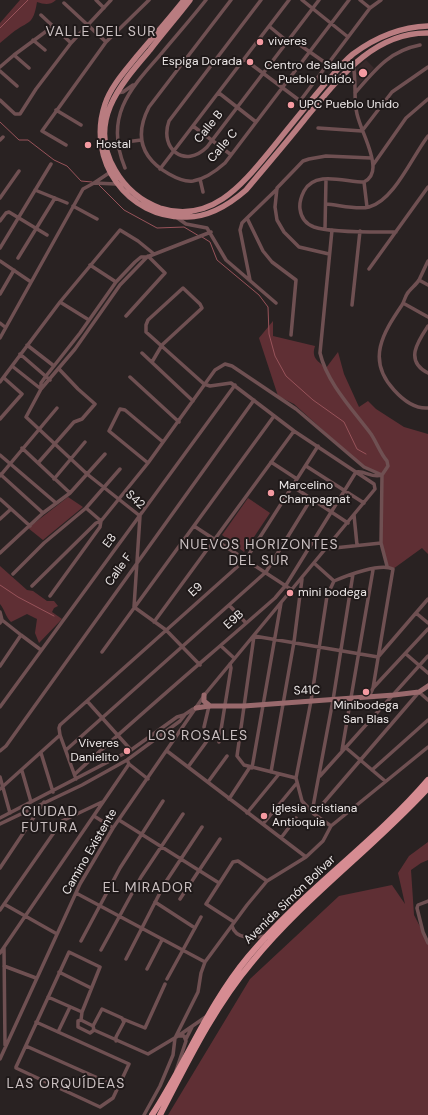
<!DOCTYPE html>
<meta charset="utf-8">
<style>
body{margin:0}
canvas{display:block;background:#292222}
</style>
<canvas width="428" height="1115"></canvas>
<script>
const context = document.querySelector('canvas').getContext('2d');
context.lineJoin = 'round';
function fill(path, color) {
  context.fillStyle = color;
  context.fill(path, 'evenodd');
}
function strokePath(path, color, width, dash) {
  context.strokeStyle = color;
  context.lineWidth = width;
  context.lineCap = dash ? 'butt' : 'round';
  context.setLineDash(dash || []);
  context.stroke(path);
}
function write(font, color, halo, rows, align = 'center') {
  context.font = font + ' "DM Sans",sans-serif';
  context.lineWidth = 4;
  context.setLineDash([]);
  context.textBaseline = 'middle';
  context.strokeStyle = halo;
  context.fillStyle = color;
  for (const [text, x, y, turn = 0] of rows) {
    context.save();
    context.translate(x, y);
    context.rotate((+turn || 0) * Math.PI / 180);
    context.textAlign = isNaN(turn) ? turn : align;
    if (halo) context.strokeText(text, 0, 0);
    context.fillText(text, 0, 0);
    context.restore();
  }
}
const built = new Path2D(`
 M366,60l8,8 -17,18 -1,-17z`);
const green = new Path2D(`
 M20,0h36c-7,6 -12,4 -19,2 -4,24 -8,18 -25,31 -4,3 -8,7 -12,10v-20z
 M273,321v15l42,10c-4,12 3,15 11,22l12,-16 6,22 15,33 9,-6 8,8 28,18 24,7v120l-6,-6 -29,21 -6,-3 -6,-23 1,-68 -18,-8 -70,-63 -16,-8 -19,-58z
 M68,497l15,10 -40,33 -15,-12z
 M248,498l22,15 -26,39 -22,-17z
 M0,566l27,24 6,1 14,10h7l4,5 -4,2 -2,4 10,7 -23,24 -4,-10 2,-14 -10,-5 -16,8c-6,-6 -6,-12 -11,-18z
 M428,842v18l-7,3 -10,7 3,45 14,27v173h-260l82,-136 89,-83 53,-11 13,19 -7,-31 11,-17z`);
const stream = new Path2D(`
 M0,28l28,-28
 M0,122l19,18h9l26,20 13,6 14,15 11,1
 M98,184l26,26 33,18 27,-1 15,9
 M202,237l8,5 7,18 42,35 9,12 1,27 6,22 11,20 27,24 31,22 13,27 9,5
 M0,585l18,12 36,19`);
const street = new Path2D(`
 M96,0l8,8
 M231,0l-82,107c-15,29 -8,51 20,67 7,4 16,8 24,7 12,-2 23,-10 32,-18l124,-163
 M261,0l-92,121c-10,28 16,48 38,26l112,-147
 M302,0l46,37
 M360,0l10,8
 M64,3l42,39
 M41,15l30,28
 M270,27l17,14
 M290,38l37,26
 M33,40l12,10
 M14,55l15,13
 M244,59l63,47
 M353,65c4,16 0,33 4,49 4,17 16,36 16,53 0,7 -3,12 -9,15 -19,0 -49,-12 -60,9 -3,6 -5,11 -4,18 1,8 6,15 14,18 18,6 61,5 82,5
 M0,67l14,-12 38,-28
 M0,71l17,15
 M117,93l6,-1 10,-7
 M219,93l37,29
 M355,93c20,-23 34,-42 65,-48
 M0,100l15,14h5l16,-25 35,-46 40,-43
 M300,101l70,-93 11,-8
 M56,110l25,15
 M193,126l37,28
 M318,128l44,3 30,-39 36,-25
 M0,140l3,-3
 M118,143l23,-3
 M66,145l-24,-14 64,-89 43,-42
 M373,165l33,-47 22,-19
 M125,168c-21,-51 4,-78 36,-114 15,-18 30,-35 45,-54
 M160,169l129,-169
 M200,179l3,13
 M364,182l3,25
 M94,183l15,-10
 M277,189l-30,29 16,33 9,11 24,18 -5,55
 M35,190l32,13
 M0,198l19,-27
 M326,204c13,1 31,6 43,3 25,-6 44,-52 59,-71
 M73,206l24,13
 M176,217l10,7 21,4 19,32 50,43
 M247,218l-5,5 -2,7 10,50
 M0,221l6,-8 3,-1 38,23
 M325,229l1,-50
 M332,230l-12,123c7,30 33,57 51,81 6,9 9,19 16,27l1,5 -6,9
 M0,248l51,-84
 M329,254l-30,-7 -15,-15 -7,-12 -2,-13 2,-19 26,-27 6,-2 17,-3 45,2
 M147,257l-27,28 -45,64 -34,40 -15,28 61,57 53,42 -6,91 32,23 34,35
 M18,258l37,-60
 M0,261l31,21
 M428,261c-3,6 -6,13 -9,19 -3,5 -9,9 -12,14 -2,3 -3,8 -5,11 -19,28 -36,55 -8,85 9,10 21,19 34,18
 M90,265l26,17
 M369,269l59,-82
 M419,280l9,5
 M0,294l14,-24
 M60,302l29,18
 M403,303l25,14
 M352,305l8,-74
 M126,316l39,-43 -17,-17
 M0,323l5,4
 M428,326c-10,15 -24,35 0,47
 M0,338l83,-149 11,-6 22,1
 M27,345l27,21
 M142,353l51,48
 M20,354l30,26
 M12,366l29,23
 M130,377l49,45
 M0,382l60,-80 60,-72 18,11 16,13
 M41,389v-6l5,-7 34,-43 36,-51 19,-20 6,-5h6l64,-25
 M0,419l22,-25 -18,-16
 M22,448l48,45
 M0,455l56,48
 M271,462l26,17
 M38,463l36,-41 8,-3 13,-15 -17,-15 -19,-20
 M148,463l-39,-32 11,-22 5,1 38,32
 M306,466l58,37
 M0,474l43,39
 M382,475l-1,68 6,23
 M0,476l57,-68
 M54,479l31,-37
 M292,486l56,37
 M0,499l30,27
 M354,515l3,30
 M0,519l11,-10
 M194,526l98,64
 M325,549l56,-6
 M0,553l43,-40 27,-20 35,-39
 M314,563l20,18
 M13,574l31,-31 42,-35 34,-39
 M334,581c14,-6 46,-18 59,-12l-20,119
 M32,586l64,-63 5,-2 -15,-13
 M50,596l50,-69 1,-6 47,-58 67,-93 10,-6 7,2 64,43 68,58 18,8
 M229,605l17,18
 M0,612l2,8 -2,3
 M416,613l12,10
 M2,620l19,15
 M154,622l140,-191
 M221,646l13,12
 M102,652l172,-236
 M406,654l22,19
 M0,666l21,-31 20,15
 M369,697l4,-9 55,-59
 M87,701l44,49
 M0,707l235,-322
 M204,727l5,-21
 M219,742l12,-74 -1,-4
 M345,747l40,34
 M66,750l200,-178 45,-73
 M342,750l31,-180
 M0,751l6,-5 248,-346
 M167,751l139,106
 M41,753l12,39
 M129,764l19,15
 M188,767l19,-26
 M252,768l29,-165
 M372,770l56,-50
 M22,771l9,31
 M271,772l23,-130 8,-63
 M75,774c65,-60 133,-117 200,-176l11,-13 70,-113c9,-2 16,7 26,3
 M320,776l108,-120
 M0,777l10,36
 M296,778l-52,-13 -7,-9 17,-120 124,21 50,-58
 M76,779l-16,-44 -1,-7 1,-3 186,-166 72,-113
 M208,782l19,-26
 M0,789l60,-54
 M229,799l21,-32
 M312,812l21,-112 20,-126
 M247,813l32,-39
 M314,814l105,-122 9,8
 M94,816l19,12
 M0,818l131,-68 46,-33 7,-2 9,-6
 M119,820l100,63
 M0,824l82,-39 45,-25 53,-39 4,-5
 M263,824l33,-40
 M331,826l-17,-12 -12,-13 -6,-23 15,-77 16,-105 7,-15
 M281,838l15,-20
 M0,868l44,-66
 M76,893l129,69
 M180,899l40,-60
 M428,901l-10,4 -1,3 6,24 5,11
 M155,902l40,26
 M4,904l53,30
 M0,910l62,-89 40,-19
 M234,922l-28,-18 27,-42 5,-1 29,20
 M232,926c4,14 21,12 33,10
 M81,941l39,-73 43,-67
 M4,948l1,97
 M101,950l40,-73 42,-63
 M0,953l129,-189 -2,-4
 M126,959l39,-76 37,-56
 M4,966l32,12
 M147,969l15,-29
 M59,972l32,16
 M167,979l34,-62
 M48,997l34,15
 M123,1019l22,9 20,-44
 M36,1022l93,42 -16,34 -13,9 -84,-39v-1l53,-115 31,15 -18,45 -1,8
 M93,1026l9,-17 20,9 2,4 -8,15v4
 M94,1030l-4,3 -12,-6v-6l3,-1 12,6 1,4 54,24 30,-18 29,-20
 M58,1032l12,-25
 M186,1039l6,-12
 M26,1046l92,41
 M0,1059l80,-175 33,-56 93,-135 169,-204 -1,-5 -80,-53 -63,-48 -21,3 -6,-2 -58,-52v-7l2,-5 35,-32 17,16 2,4 -1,1 -39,36 -10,17
 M176,1071l10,-30 -2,-5h-5
 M144,1115l16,-29 13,-31 2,-17 23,-46 3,-19 4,-11 42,-57 20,-24 39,-24 17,-16 8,-15 97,-79`);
const secondary = new Path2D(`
 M204,695v6l6,5
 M196,708l13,-2h35l150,-11 25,-3 9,-6`);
const primary = new Path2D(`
 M184,0c-15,19 -31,37 -47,56 -12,15 -26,30 -32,48 -19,56 22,115 82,113 22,0 43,-13 59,-27 20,-24 40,-47 59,-71 32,-38 67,-87 123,-86
 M190,0c-13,17 -27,33 -40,50 -30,35 -63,72 -35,120 11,19 25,31 45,38 53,17 85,-27 114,-62 16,-20 33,-41 50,-61 9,-10 18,-22 29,-31 23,-17 46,-27 75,-28`);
const highway = new Path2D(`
 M152,1115c34,-52 56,-110 96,-158 54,-65 125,-113 180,-177
 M160,1115c27,-52 54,-108 92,-153 52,-64 120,-113 176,-174`);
const markers = [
 [260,42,4,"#f49aa1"],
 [250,62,4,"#f49aa1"],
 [363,73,5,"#f49aa1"],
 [291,105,4,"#f49aa1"],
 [88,145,4,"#f49aa1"],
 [271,493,4,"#f49aa1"],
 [290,593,4,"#f49aa1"],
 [366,692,4,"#f49aa1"],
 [127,751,4,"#f49aa1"],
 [264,816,4,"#f49aa1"]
];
const poiNames = [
 ["viveres",268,42],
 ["Espiga Dorada",242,62,"right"],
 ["Centro de Salud",354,66,"right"],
 ["Pueblo Unido.",354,80,"right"],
 ["UPC Pueblo Unido",299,105],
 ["Hostal",96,145],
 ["Marcelino",279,486],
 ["Champagnat",279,500],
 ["mini bodega",298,593],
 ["Minibodega",366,706,"center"],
 ["San Blas",366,720,"center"],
 ["Viveres",119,744,"right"],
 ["Danielito",119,758,"right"],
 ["iglesia cristiana",272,809],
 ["Antioquia",272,823]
];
const streetNames = [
 ["Calle B",209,127,-51],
 ["Calle C",223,146,-50],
 ["S42",135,500,42],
 ["E8",110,541,-54],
 ["Calle F",119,570,-54],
 ["E9",196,590,-42],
 ["E9B",234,620,-42],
 ["S41C",307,691,-2],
 ["Camino Existente",90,852,-60],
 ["Avenida Simón Bolívar",290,900,-44]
];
const quarterNames = [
 ["VALLE DEL SUR",101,32],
 ["NUEVOS HORIZONTES",259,545],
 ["DEL SUR",259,561],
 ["LOS ROSALES",198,736],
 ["CIUDAD",50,812],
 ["FUTURA",50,828],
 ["EL MIRADOR",148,888],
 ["LAS ORQUÍDEAS",66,1084]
];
fill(built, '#37292a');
fill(green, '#5f2f34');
strokePath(stream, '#98535a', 1);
strokePath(street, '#6f5052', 3.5);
strokePath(secondary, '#99696c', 5);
strokePath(primary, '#b97c80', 5.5);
strokePath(highway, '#d68c92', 6);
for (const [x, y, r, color] of markers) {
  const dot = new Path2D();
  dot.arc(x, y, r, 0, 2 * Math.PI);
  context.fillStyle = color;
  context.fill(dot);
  strokePath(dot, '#1f1919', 1.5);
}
write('12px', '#ede8e8', '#1f1919', poiNames, 'left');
write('12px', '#ede8e8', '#1f1919', streetNames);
context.letterSpacing = '1px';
write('14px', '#c9bfc0', '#1f1919', quarterNames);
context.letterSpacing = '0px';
</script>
